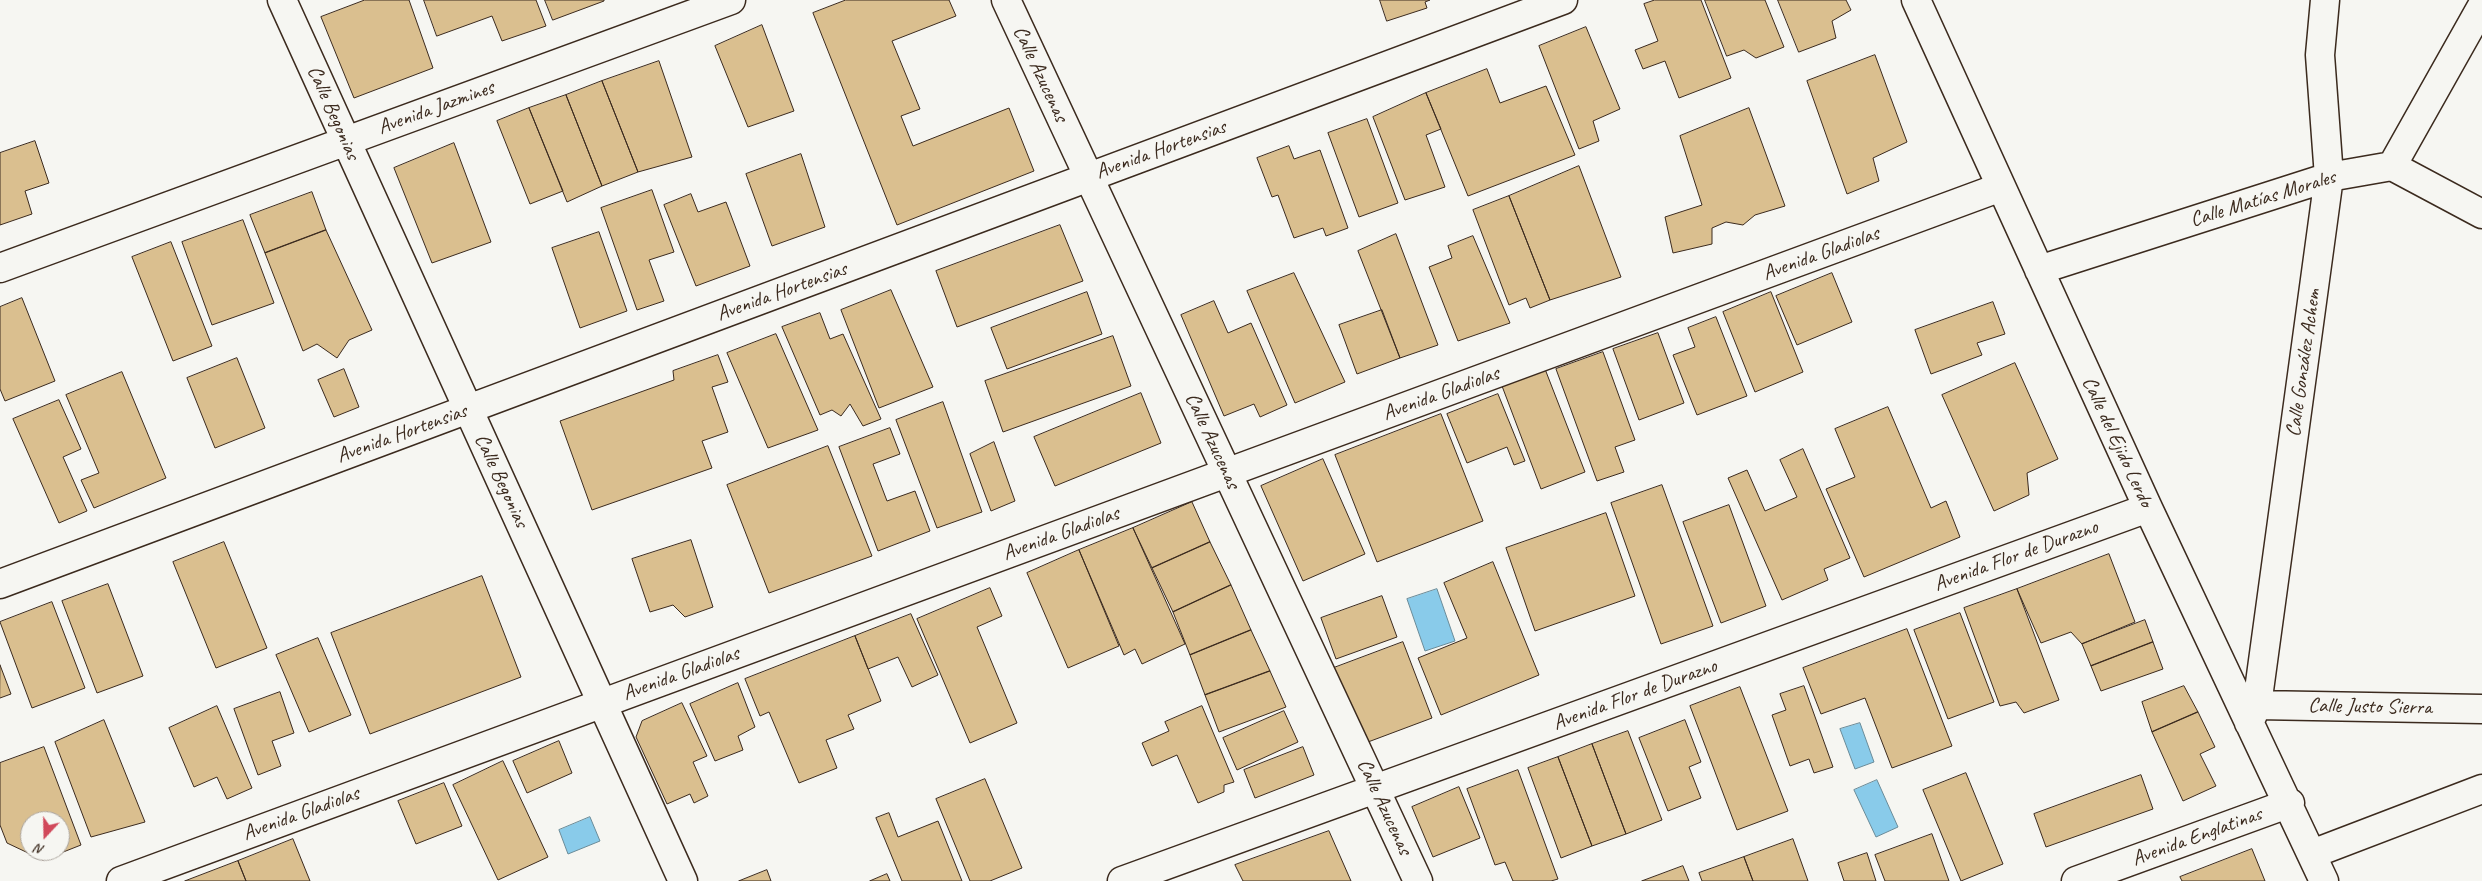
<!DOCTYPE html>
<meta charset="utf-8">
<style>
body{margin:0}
#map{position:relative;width:2482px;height:881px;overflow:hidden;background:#f6f6f2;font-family:Caveat,sans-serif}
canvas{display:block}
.north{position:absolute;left:20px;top:811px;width:50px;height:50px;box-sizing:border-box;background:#f6f6f2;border:1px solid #aba49d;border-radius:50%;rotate:201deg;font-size:14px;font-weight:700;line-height:20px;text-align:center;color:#3b2a1e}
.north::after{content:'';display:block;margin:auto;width:18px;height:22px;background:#d1495b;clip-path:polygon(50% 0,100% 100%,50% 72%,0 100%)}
</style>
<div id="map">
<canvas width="2482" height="881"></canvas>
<div class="north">N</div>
</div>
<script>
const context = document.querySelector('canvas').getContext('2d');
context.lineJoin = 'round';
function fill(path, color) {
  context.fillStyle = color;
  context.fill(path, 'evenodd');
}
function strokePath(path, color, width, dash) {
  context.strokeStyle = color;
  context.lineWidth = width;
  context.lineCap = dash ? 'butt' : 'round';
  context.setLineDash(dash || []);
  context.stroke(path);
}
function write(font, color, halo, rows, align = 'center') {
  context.font = font + ' Caveat,sans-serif';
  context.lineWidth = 5;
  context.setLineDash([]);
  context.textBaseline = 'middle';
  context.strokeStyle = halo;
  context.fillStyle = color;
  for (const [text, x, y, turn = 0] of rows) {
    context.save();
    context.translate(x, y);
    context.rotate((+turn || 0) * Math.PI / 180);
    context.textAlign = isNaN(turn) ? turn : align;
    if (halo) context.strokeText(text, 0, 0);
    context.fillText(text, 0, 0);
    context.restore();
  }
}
const water = new Path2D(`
 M1437,589l18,52 -30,10 -18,-52z
 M1860,723l14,39 -19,7 -15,-40z
 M1877,780l21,47 -22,10 -22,-47z
 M590,817l10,24 -32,13 -9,-24z`);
const building = new Path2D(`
 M365,0h44l24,68 -79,30 -33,-81z
 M424,0h112l10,26 -44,15 -10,-25 -55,20z
 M545,0h59v1l-51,19z
 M846,0h103l7,16 -64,25 28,68 -19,7 12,30 96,-38 25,63 -137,54 -84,-212z
 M1380,0h50l-5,2 2,6 -40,13z
 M1655,0h46l30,78 -52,20 -14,-37 -22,8 -8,-19 23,-9 -14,-37z
 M1705,0h60l19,47 -28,11 -12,-8 -17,6z
 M1778,0h68l5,10 -19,11 4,17 -37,14z
 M762,25l32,86 -46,16 -33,-81z
 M1586,27l34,82 -27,12 6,20 -20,8 -40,-103z
 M1875,55l32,87 -34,16 6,23 -32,13 -40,-113z
 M659,61l33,96 -54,15 -36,-91z
 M1487,69l13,34 46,-17 29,69 -107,41 -42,-103z
 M602,81l36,91 -36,14 -36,-91z
 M1426,93l15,36 -15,6 19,52 -40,13 -32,-83z
 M566,95l36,91 -35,16 -38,-94z
 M529,108l34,83 -33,13 -33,-83z
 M1749,108l36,98 -30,9 -12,10 -17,-3 -14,6v16l-39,9 -8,-36 37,-12 -22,-69z
 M1367,119l31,84 -39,14 -31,-84z
 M35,141l14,42 -24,8 7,23 -32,11v-72z
 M454,143l37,99 -59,21 -38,-95z
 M1289,146l5,13 26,-9 28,78 -22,8 -3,-8 -29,10 -16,-43 -6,2 -15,-39z
 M801,154l24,73 -53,19 -26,-72z
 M1579,166l42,111 -71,23 -41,-104z
 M652,190l22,62 -25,8 15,41 -27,9 -36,-102z
 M312,192l14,38 -61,23 -15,-38z
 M691,194l7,18 28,-10 24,64 -54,20 -32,-81z
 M1509,196l41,104 -20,8 -4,-10 -17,7 -36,-95z
 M243,220l31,83 -62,22 -30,-83z
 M1060,225l23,56 -126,46 -21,-56z
 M326,230l46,100 -23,10 -12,18 -20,-14 -14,7 -38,-98z
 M599,232l28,79 -47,17 -28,-80z
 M1396,234l42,111 -38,13 -42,-107z
 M1473,236l37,87 -52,18 -29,-74 23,-9 -4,-12z
 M171,242l41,104 -39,15 -41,-104z
 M1294,273l51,109 -50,21 -48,-112z
 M1832,273l20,49 -55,23 -21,-49z
 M891,290l42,97 -54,21 -38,-98z
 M1087,292l15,42 -95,35 -16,-41z
 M1771,292l32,80 -48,20 -32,-80z
 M22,298l33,83 -50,20 -5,-12v-82z
 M1214,301l14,32 23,-10 36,82 -27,12 -6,-13 -30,12 -43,-101z
 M1993,302l12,32 -28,9 5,12 -51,19 -16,-44z
 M1382,310l18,48 -43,16 -18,-49z
 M820,313l10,26 13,-5 38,85 -18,7 -13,-22 -9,12 -9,-6 -12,5 -38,-88z
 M1716,317l31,79 -50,19 -24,-60 22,-8 -7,-19z
 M1658,333l26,70 -45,17 -26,-71z
 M776,334l42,96 -50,18 -41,-95z
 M1113,336l18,50 -128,46 -18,-51z
 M1603,352l32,88 -20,7 9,25 -27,9 -41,-112z
 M718,355l10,27 -16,5 16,45 -26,9 10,27 -120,42 -32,-89 114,-41 -1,-9z
 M237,358l28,70 -50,20 -28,-70z
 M2015,363l43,96 -31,14 2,22 -35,16 -52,-116z
 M344,369l15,38 -25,10 -16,-37z
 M1545,369l40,103 -44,17 -39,-103z
 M122,372l44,106 -72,30 -13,-28 18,-7 -33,-78z
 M1141,393l20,50 -106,43 -21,-49z
 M1498,394l27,67 -11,4 -7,-18 -40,16 -20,-49z
 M59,400l22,49 -18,8 24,54 -28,12 -46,-104z
 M943,402l39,110 -45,16 -41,-108z
 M1888,407l43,101 15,-7 14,36 -96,40 -38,-88 29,-12 -20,-48z
 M1441,414l42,107 -106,41 -42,-107z
 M890,428l10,26 -27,10 14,37 28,-10 15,40 -52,20 -39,-104z
 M994,442l21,59 -24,10 -21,-57z
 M828,446l44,110 -103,37 -42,-108z
 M1803,449l47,109 -26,11 4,11 -46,20 -54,-122 19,-8 18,41 32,-14 -17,-37z
 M1323,459l42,95 -62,27 -42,-95z
 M1662,485l51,141 -52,18 -50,-141z
 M1192,502l18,40 -58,26 -19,-40z
 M1729,505l37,101 -45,17 -38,-101z
 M1606,513l29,83 -100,35 -29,-83z
 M1133,528l52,116 -43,20 -7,-15 -11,6 -45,-105z
 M691,540l22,67 -28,10 -12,-12 -23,7 -18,-53z
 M224,542l43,106 -51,20 -43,-106z
 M1210,542l21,43 -58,27 -21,-44z
 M1079,550l40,96 -51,22 -41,-95z
 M2109,554l26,68 -53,22 -11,-12 -30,11 -24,-54z
 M1493,562l46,113 -98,40 -23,-57 49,-20 -23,-55z
 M482,576l39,101 -151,57 -39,-101z
 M108,584l35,92 -46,17 -35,-92z
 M1231,585l20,45 -61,25 -17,-43z
 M990,588l12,28 -25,11 40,96 -47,20 -53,-124z
 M2017,589l42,111 -35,13 -8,-11 -16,4 -36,-98z
 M1382,596l15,41 -61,22 -15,-41z
 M52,602l33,86 -53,20 -32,-86z
 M1960,613l34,89 -46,17 -34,-89z
 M911,614l27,61 -26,12 -14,-30 -30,12 -13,-33z
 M2145,620l8,22 -62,24 -9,-22z
 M1907,629l45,117 -60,22 -27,-70 -44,16 -18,-46z
 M1251,630l19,41 -65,24 -15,-40z
 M855,636l26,65 -33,14 6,14 -28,11 11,28 -38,15 -30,-71 -9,4 -15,-37z
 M318,638l33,77 -42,17 -33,-77z
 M1403,642l29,76 -72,27 -29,-76z
 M2153,642l10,27 -62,22 -10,-25z
 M0,665l11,29 -11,4z
 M1270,671l16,36 -67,25 -14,-37z
 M738,683l17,44 -17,9 5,14 -28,11 -25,-57z
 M1804,686l29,81 -19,6 -5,-14 -19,7 -18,-51 14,-5 -6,-16z
 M2184,686l14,26 -46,20 -10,-30z
 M1740,687l48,124 -51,19 -47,-124z
 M280,692l14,41 -22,8 9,25 -23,9 -24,-66z
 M682,703l25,53 -14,6 15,34 -14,7 -4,-9 -23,10 -31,-67 6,-16z
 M217,706l35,82 -25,11 -10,-22 -23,10 -25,-59z
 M1202,706l32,76 -10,3v7l-26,11 -21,-48 -25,11 -10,-23 27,-12 -4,-9z
 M1284,711l14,31 -61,28 -14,-32z
 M2198,712l17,35 -15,7 16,32 -33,15 -31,-69z
 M104,720l41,102 -54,15 -36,-95z
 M1685,720l16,42 -12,5 12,31 -33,13 -29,-73z
 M1628,731l34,89 -36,14 -34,-90z
 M559,741l13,32 -45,20 -14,-32z
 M1592,744l34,90 -34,12 -34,-89z
 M44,747l37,98 -38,15 -36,-17 -7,-18v-62zM30,821h30v30h-30z
 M1303,747l11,28 -59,23 -11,-28z
 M1558,757l34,89 -31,12 -33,-90z
 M503,761l45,96 -50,23 -45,-95z
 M1518,770l40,109 -7,2h-38l-8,-19 -10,3 -28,-76z
 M1966,773l37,91 -42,17 -38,-91z
 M2141,775l12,34 -107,38 -12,-33z
 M985,779l37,89 -32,13h-20l-34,-82z
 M444,783l18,43 -46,18 -18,-43z
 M1459,787l21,51 -47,19 -21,-50z
 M889,813l9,24 40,-16 24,60h-60l-26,-63z
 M1329,831l22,50h-108l-8,-16z
 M1932,834l17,47h-64l-10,-26z
 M293,839l17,42h-64l-8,-20z
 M1793,839l15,42h-55l-9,-24z
 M2252,849l13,32h-83l-2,-4z
 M1867,853l9,28h-32l-6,-18z
 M1744,857l9,24h-51l-3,-8z
 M238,861l8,20h-61z
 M1683,866l6,15h-47z
 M767,870l4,11h-32z
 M887,874l3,7h-20z`);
const street = new Path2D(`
 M282,0l401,881
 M1006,0l412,881
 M1916,0l232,508 176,373
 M2392,166l90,-160
 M0,268l731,-268
 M2039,270l290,-93 63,-11 90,48
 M0,584l1563,-584
 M2257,705l225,4
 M2249,723l8,-18 72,-528 -9,-122 5,-55
 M2312,854l170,-65
 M121,881l1880,-694
 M1122,881l1026,-373
 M2076,881l214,-78`);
const streetNames = [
 ["Calle Azucenas",1040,74,65],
 ["Avenida Jazmines",436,108,-20],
 ["Calle Begonias",333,113,66],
 ["Avenida Hortensias",1161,150,-20],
 ["Calle Matías Morales",2263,199,-17],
 ["Avenida Gladiolas",1821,254,-20],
 ["Avenida Hortensias",782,292,-20],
 ["Calle González Achem",2304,363,-82],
 ["Avenida Gladiolas",1441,394,-20],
 ["Avenida Hortensias",402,434,-20],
 ["Calle Azucenas",1212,441,65],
 ["Calle del Ejido Lerdo",2117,442,65],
 ["Calle Begonias",501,481,65],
 ["Avenida Gladiolas",1061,534,-20],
 ["Avenida Flor de Durazno",2016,556,-20],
 ["Avenida Gladiolas",681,674,-20],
 ["Avenida Flor de Durazno",1635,695,-20],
 ["Calle Justo Sierra",2370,707,1],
 ["Calle Azucenas",1384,807,65],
 ["Avenida Gladiolas",301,814,-20],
 ["Avenida Englatinas",2197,837,-20]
];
fill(water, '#89cbea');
strokePath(water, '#6a8b98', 1);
fill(building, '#dabf8f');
strokePath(building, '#3b2a1e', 1);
strokePath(street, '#3b2a1e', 31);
strokePath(street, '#f6f6f2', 28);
write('21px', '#3b2a1e', '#f6f6f2', streetNames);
</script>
